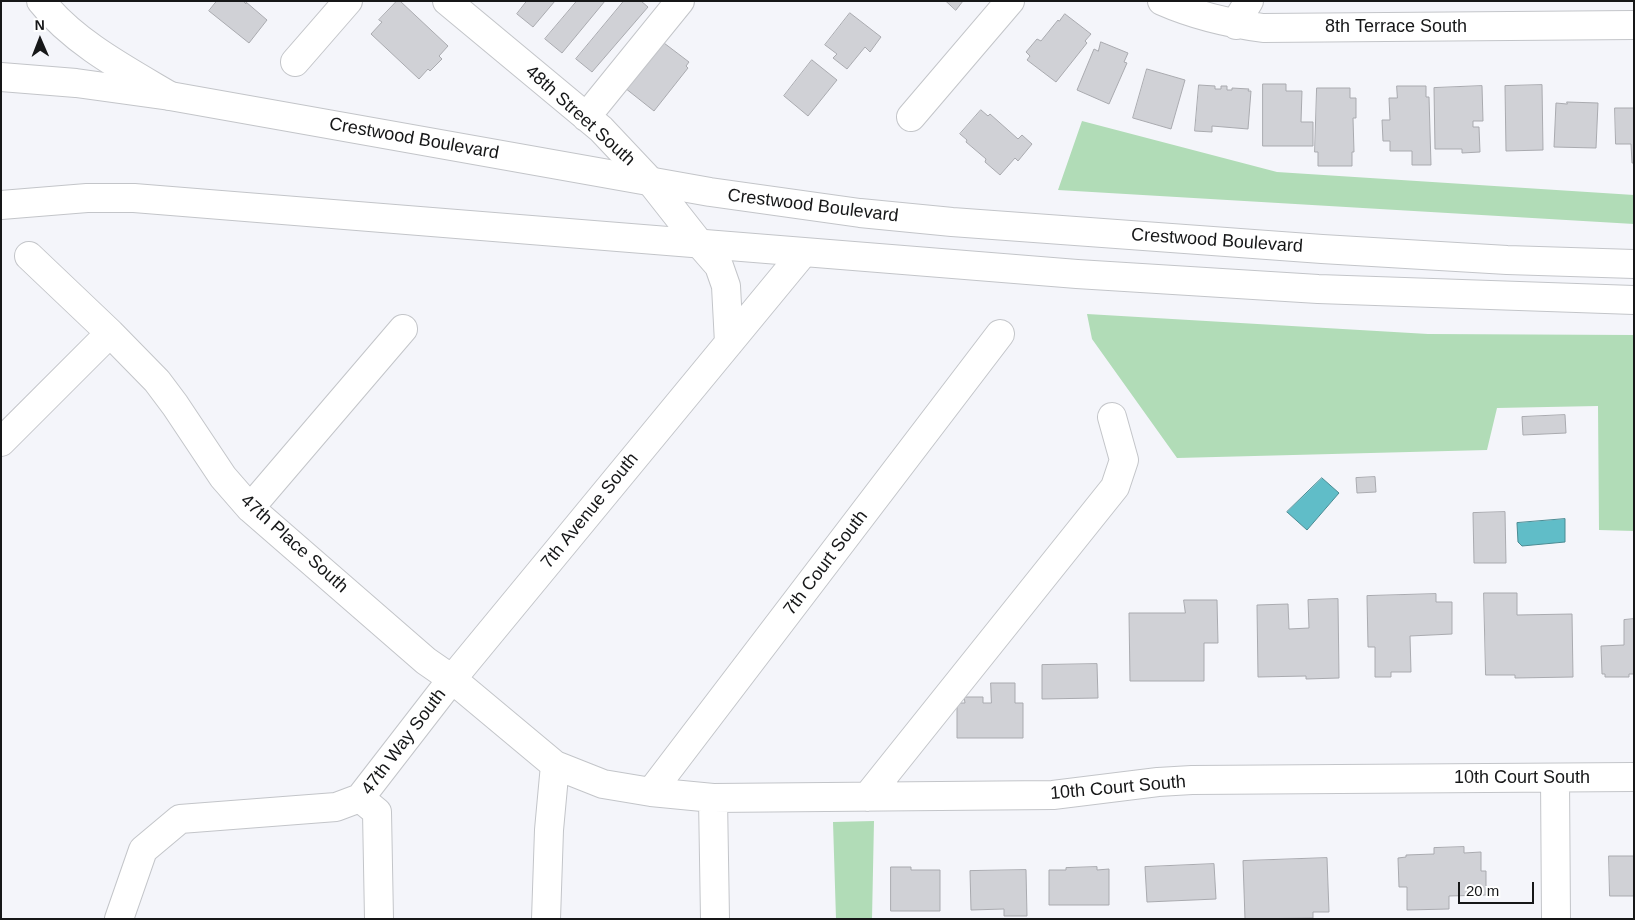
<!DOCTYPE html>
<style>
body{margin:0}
#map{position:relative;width:1635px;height:920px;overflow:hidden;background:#f4f5fa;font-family:Arial,sans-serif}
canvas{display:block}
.frame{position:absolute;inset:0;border:2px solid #161718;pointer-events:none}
.north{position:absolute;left:15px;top:15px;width:50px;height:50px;-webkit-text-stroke:4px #fff;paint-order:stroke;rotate:359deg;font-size:14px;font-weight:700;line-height:20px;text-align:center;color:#161718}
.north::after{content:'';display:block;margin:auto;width:18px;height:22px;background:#161718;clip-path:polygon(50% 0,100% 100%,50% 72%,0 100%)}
.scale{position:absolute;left:1458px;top:882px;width:76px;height:22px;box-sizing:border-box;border:2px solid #161718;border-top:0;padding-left:6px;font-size:15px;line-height:18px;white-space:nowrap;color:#161718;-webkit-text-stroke:4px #fff;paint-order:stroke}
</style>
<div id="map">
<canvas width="1635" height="920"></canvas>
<div class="frame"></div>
<div class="north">N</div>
<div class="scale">20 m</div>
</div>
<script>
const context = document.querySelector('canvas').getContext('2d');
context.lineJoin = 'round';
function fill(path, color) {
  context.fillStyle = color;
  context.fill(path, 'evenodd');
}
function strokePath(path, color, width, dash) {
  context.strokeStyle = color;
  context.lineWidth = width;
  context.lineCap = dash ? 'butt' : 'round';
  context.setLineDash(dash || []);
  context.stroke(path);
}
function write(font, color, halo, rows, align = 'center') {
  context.font = font + ' Arial,sans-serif';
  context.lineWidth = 5;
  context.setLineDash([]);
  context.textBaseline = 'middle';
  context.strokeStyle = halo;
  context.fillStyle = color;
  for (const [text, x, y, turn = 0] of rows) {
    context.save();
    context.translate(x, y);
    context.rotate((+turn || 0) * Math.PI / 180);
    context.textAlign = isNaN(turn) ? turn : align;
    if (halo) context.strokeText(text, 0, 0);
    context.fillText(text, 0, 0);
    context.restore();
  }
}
const green = new Path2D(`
 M1082,121l195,51 357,23v29l-576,-34z
 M1087,314l341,20 206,1v196l-35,-1 -1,-124 -101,2 -10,42 -310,8 -85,-119z
 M874,821l-2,98h-36l-3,-97z`);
const water = new Path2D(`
 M1322,478l17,15 -32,37 -20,-18z
 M1565,519v23l-43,4 -4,-4 -1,-19z`);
const building = new Path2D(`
 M217,1h26l3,3v-2l21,18 -18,23 -40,-32z
 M397,1h3l48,45 -9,10 3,3 -12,12 -2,-2 -9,10 -48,-45 11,-12 -3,-2z
 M527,1h28l-22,26 -16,-13z
 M577,1h28l-43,52 -17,-14z
 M624,1h17l7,6 -56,65 -16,-13z
 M946,1h17l-7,9z
 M850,13l31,24 -11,15 -5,-5 -18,22 -14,-11 4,-4 -12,-9z
 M1065,14l26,20 -6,7 2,2 -31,39 -29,-22 3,-4 -4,-4 11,-13 4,2 17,-21 1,1z
 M1101,42l27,11 -4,9 3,1 -18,41 -32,-14 17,-41 4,2z
 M664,43l25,19 -3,4 2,2 -34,43 -29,-23z
 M812,60l25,20 -29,36 -24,-20z
 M1147,69l38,11 -14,49 -38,-11z
 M1263,84h23v7h16l-1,31h12v24h-50z
 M1199,85l16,1v3h6v-3h6v4h5v-2l17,1 -1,2h3l-3,38 -36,-3v6l-17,-1z
 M1542,85l1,65 -37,1 -1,-65z
 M1397,86h29v11h3l2,68h-19v-14h-22v-10h-7l-1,-21h8l-1,-22h8z
 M1482,86l1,35h-10v6h6l1,25 -18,1v-4h-27l-1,-61z
 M1317,88h33v10h6v20h-3l1,34h-2v14h-34v-14h-3z
 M1567,102l31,1 -2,45 -42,-1 2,-44 11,1z
 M1615,108h19v55h-2l-1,-19h-15z
 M981,110l7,6 2,-2 28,25 4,-4 10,9 -14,17 -3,-3 -15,17 -15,-13 1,-3 -20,-17 1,-2 -7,-6z
 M1565,415l1,18 -43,2 -1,-18z
 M1375,477l1,15 -19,1 -1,-15z
 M1505,512l1,51h-32l-1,-50z
 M1484,593h33v22l55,-1 1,63 -58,1v-3h-29z
 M1436,594v8h16v32l-42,2 1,36h-20v5h-16v-30h-7l-1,-51z
 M1338,599l1,79 -33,1v-3l-48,1 -1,-72 31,-1 1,25 20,-1 -1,-28z
 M1184,600h33l1,43h-14v38h-74l-1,-68h56z
 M1634,619v55h-5v3h-24v-3h-3l-1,-28 23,-1v-25z
 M1097,664l1,34 -56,1v-34z
 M991,683h24v20h8v35h-66v-35h8l-1,-6h19v6h8z
 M1464,847v6l17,-1v19h5v24l-37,1v13l-42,1v-23h-8l-1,-29 8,-1v-2l28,-1v-6z
 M1609,856h25v40h-24z
 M1327,858l2,54h-16v6l-68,1 -2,-58z
 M1214,864l2,35 -69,3 -2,-35z
 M891,867h20v3h29v41h-49z
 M1097,867v3l12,-1v36h-60v-35h17v-2z
 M1026,870l1,46h-23v-7l-33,1 -1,-39z`);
const minor = new Path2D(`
 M41,1c32,41 85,69 129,95
 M447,1l154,128 50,53 48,61 20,23 7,20 3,57
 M1162,1c34,15 65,22 101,27l371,-3
 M1236,25l2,-6 11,-18
 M295,62l53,-61
 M586,117l94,-116
 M911,117l99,-116
 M29,256l81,77 47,48 18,24 48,72 27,31 176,153 26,18 103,86 48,19 48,8 62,6 340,-3 105,-13 34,-2 442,-3
 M1,442l109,-109
 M250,508l153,-179
 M1555,778l1,141
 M651,792l349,-458
 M867,797l248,-310 9,-27 -12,-43
 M713,798l2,121
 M119,919l24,-69 37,-31 156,-12 24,-9
 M379,919l-2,-107 -17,-14 92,-119 351,-426
 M546,919l3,-89 6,-65`);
const major = new Path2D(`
 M1,77l75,6 94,13 540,96 150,21 92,9 370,27 185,11 127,4
 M1,205l86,-7h47l943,76 241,15 316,11`);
const streetNames = [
 ["8th Terrace South",1396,27],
 ["48th Street South",580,116,42],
 ["Crestwood Boulevard",414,139,10],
 ["Crestwood Boulevard",813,206,7],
 ["Crestwood Boulevard",1217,241,4],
 ["7th Avenue South",590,511,-51],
 ["47th Place South",294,544,42],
 ["7th Court South",826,563,-53],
 ["47th Way South",404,742,-53],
 ["10th Court South",1522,778],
 ["10th Court South",1118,788,-5]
];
fill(green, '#b1dcb7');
fill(water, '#60bdc8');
strokePath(water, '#4a8b93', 1);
fill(building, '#d0d1d6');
strokePath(building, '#a9aaaf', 1);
strokePath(minor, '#c3c5c9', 30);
strokePath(major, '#c3c5c9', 30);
strokePath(minor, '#fff', 28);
strokePath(major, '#fff', 28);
write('18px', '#161718', '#fff', streetNames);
</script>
